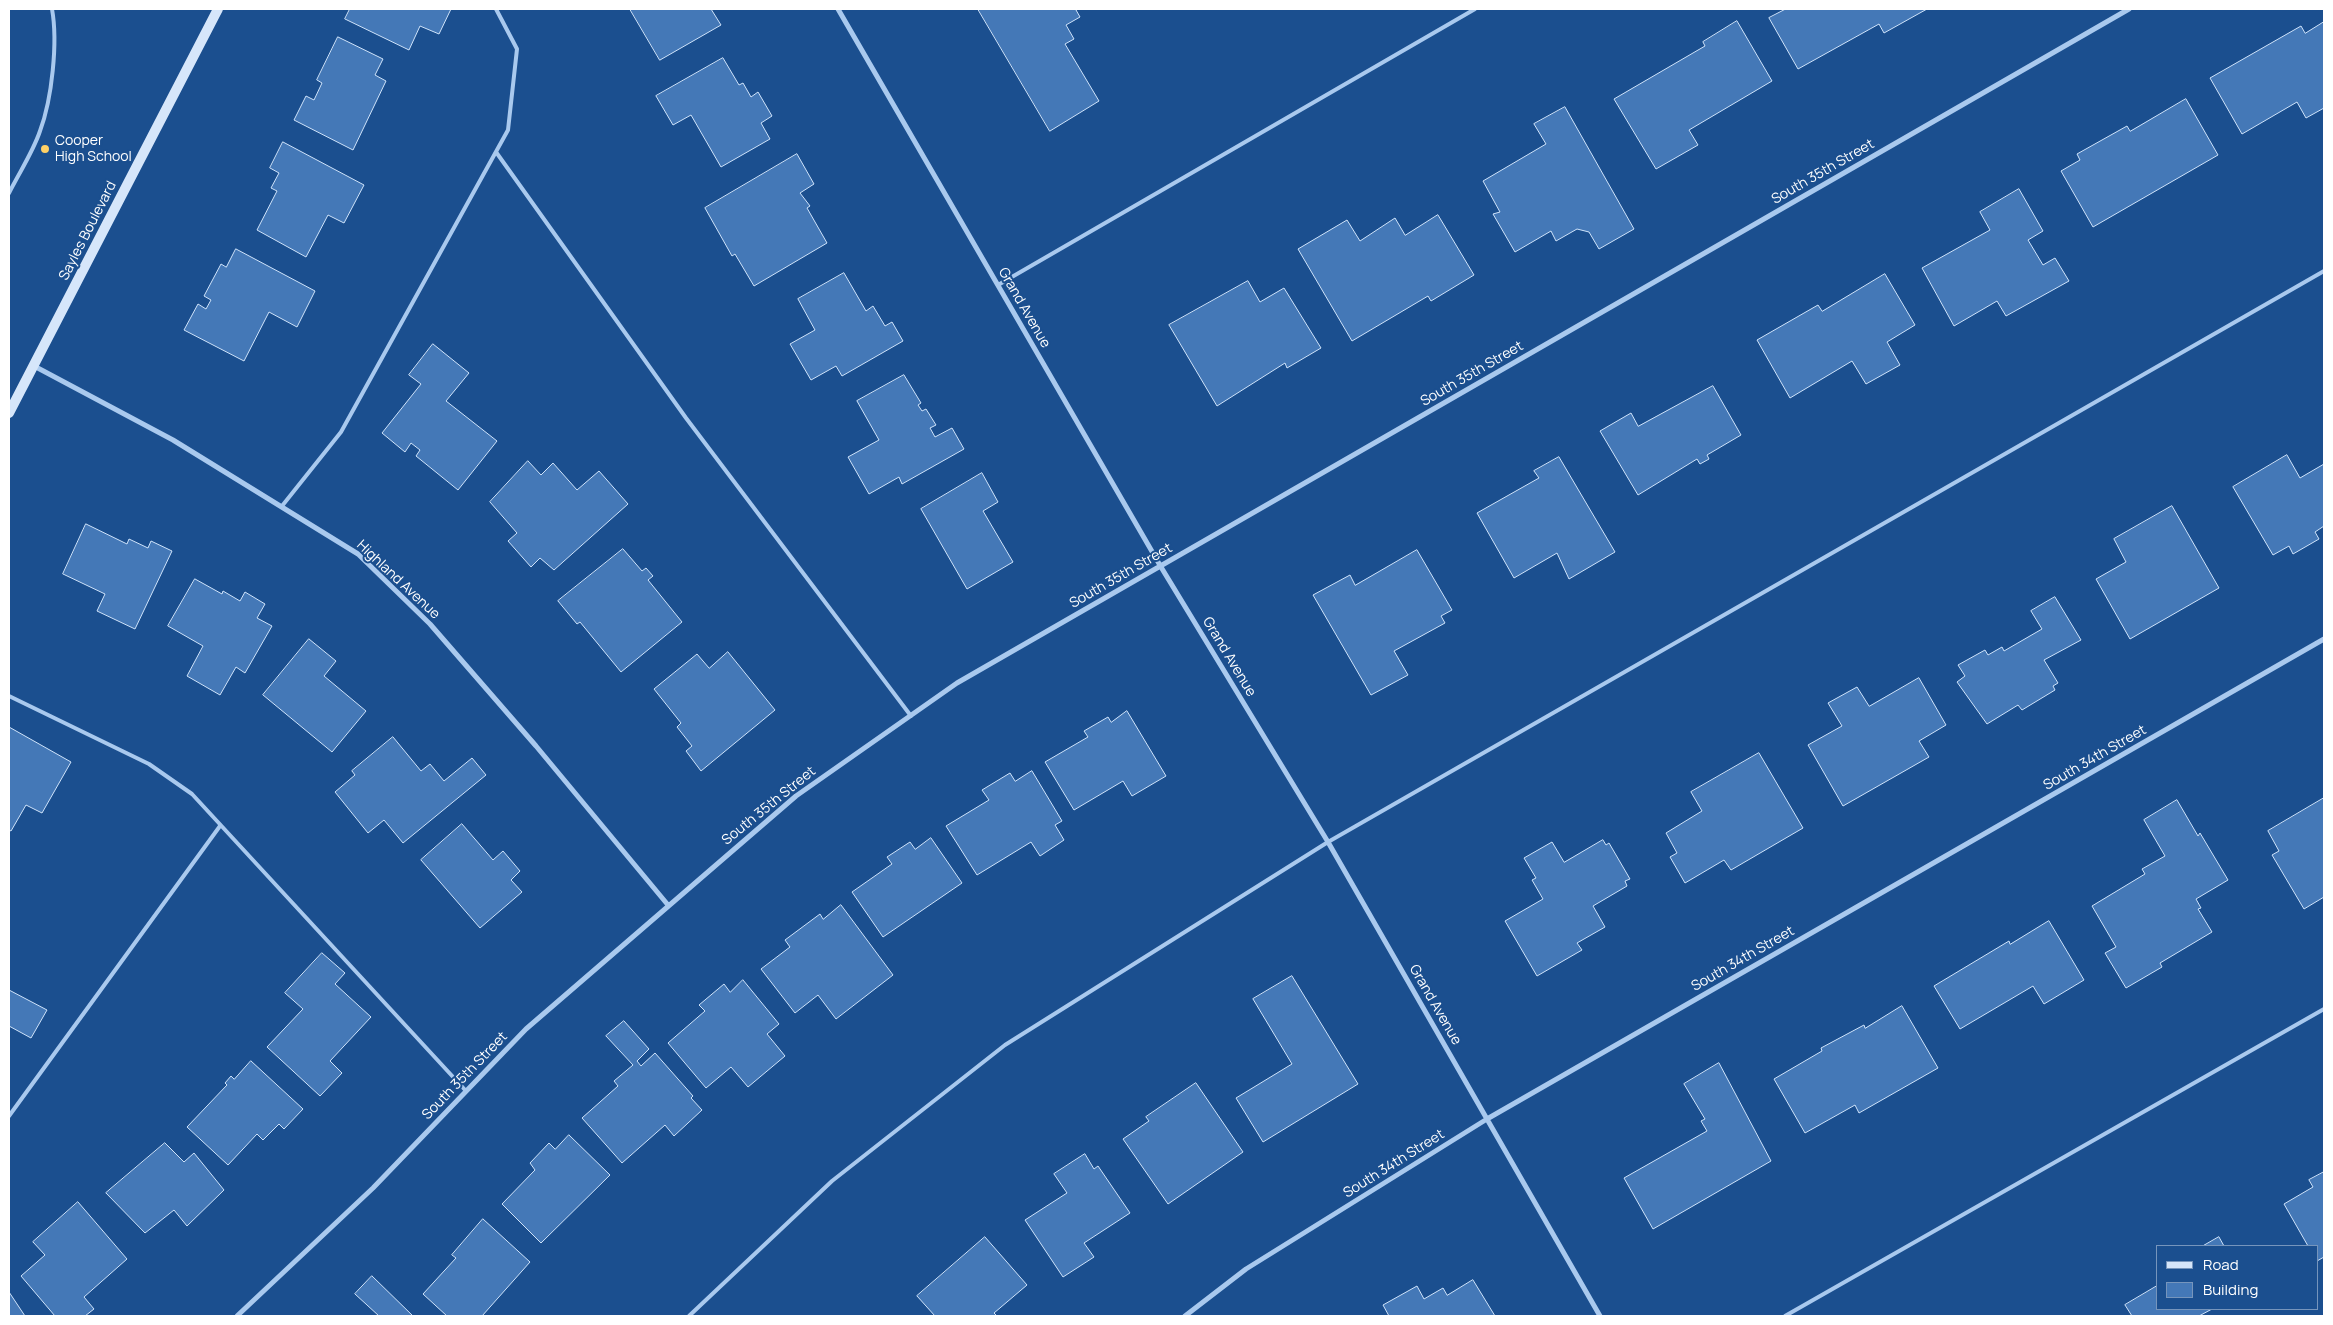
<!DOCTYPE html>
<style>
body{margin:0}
#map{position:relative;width:2333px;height:1325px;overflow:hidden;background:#1b4f8f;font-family:Manrope,sans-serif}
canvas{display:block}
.frame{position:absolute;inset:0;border:10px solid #fff;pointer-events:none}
.legend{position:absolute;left:2156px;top:1245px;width:162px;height:65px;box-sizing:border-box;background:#1b4f8f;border:1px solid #7695bc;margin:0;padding:6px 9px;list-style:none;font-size:15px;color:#fff}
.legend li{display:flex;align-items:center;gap:10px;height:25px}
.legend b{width:25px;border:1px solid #7695bc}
</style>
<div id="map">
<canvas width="2333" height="1325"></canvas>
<div class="frame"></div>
<ul class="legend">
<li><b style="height:6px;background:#d6e6fa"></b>Road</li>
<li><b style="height:14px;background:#4478b7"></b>Building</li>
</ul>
</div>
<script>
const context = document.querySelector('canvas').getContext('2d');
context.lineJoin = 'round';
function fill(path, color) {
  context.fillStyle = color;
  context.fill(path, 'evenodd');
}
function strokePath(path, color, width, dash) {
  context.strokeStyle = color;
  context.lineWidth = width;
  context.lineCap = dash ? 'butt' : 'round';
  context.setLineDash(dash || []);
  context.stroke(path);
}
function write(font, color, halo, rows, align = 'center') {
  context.font = font + ' Manrope,sans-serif';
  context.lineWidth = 4;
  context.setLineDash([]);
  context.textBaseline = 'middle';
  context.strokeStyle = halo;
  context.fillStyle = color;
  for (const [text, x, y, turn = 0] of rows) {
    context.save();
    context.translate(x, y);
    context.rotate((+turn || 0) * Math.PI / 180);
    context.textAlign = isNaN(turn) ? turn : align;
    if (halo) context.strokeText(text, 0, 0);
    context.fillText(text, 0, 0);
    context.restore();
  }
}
const building = new Path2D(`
 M350,9h101l-12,25 -19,-8 -11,24 -64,-31z
 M630,9h81l10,16 -61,35z
 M978,9h100l-2,1 4,7 -14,8 8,14 -9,5 34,57 -49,30z
 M1786,9h141l-43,24 -5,-9 -81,45 -29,-51z
 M1737,21l35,60 -83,49 9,15 -42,24 -42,-70 91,-53 -2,-4z
 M2324,22v86l-18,10 -9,-16 -55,32 -32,-56 91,-52 4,7z
 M338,37l45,22 -8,16 11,6 -33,69 -59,-30 12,-24 8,4 8,-17 -5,-3z
 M723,58l16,27 4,-2 8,14 7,-5 14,24 -11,7 9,16 -49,28 -30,-52 -18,10 -17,-29z
 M2186,99l32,56 -125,72 -32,-56 19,-11 -3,-6 50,-28 3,5z
 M1565,107l69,122 -35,20 -10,-17 -12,-3 -21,12 -5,-10 -36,21 -22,-38 7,-2 -17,-31 63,-37 -12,-20z
 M283,142l81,43 -20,38 -16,-8 -22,42 -49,-27 20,-39 -6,-3 8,-15 -9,-5z
 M797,154l17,30 -14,9 10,13 -3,2 20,35 -73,43 -19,-32 -3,2 -27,-48z
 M2019,189l24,42 -15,9 15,25 12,-7 14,23 -63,35 -9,-15 -43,25 -32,-58 68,-38 -10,-18z
 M1438,215l36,60 -43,26 -3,-5 -76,45 -54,-92 49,-29 13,21 35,-23 10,17z
 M236,249l79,42 -18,36 -28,-15 -25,49 -60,-31 14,-26 8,5 5,-9 -7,-4 17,-32 5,3z
 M844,273l22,38 7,-5 12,20 7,-4 11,19 -61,35 -6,-10 -25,14 -21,-36 25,-14 -17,-31z
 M1885,274l30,51 -28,17 13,23 -34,19 -14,-23 -62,37 -33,-58 61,-35 4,6z
 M1248,281l12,21 24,-14 37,60 -34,20 -2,-5 -68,43 -48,-81z
 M433,344l36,29 -23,28 51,40 -39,49 -42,-34 4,-6 -9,-7 -6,9 -23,-19 39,-49 -12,-9z
 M904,375l17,28 -3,2 4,6 4,-2 10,16 -6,3 5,9 17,-9 12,21 -62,35 -3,-7 -30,17 -21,-37 31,-17 -22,-39z
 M1713,386l28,49 -34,20 2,4 -9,5 -3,-5 -59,36 -38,-64 31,-18 7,13z
 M2287,455l13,23 24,-14v62l-9,6 4,7 -26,15 -4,-8 -16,9 -40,-68z
 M1559,457l56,95 -46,27 -12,-26 -43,25 -37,-65 62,-35 -5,-7z
 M528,461l13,14 12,-12 24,27 22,-19 29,33 -74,66 -14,-12 -9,9 -23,-26 9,-8 -27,-31z
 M982,473l16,29 -15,9 30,51 -46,27 -46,-80z
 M2172,506l47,82 -89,51 -34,-60 30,-17 -12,-23z
 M86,524l41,20 2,-5 19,9 3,-7 21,10 -37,78 -38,-18 8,-17 -42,-20z
 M623,549l19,22 4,-3 7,8 -5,4 34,42 -61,50 -41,-50 -3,2 -19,-23z
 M1417,550l35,60 -11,6 4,7 -51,28 14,24 -37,20 -58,-100 37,-20 5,10z
 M195,579l27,15 1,-3 17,10 5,-9 20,12 -8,14 15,8 -27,47 -9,-6 -16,28 -33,-19 16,-30 -35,-20z
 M2055,597l26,43 -37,20 14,23 -5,3 2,4 -33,20 -4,-5 -31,19 -30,-42 8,-6 -7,-11 27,-15 3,5 14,-8 2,4 38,-22 -11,-18z
 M309,639l27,22 -12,15 42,35 -34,41 -69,-57z
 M728,652l47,58 -74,61 -15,-20 6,-5 -15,-19 4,-4 -27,-34 43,-35 12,14z
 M1919,678l27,47 -27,16 10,16 -86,49 -35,-61 34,-19 -14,-23 29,-16 12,19z
 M1127,711l39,65 -34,20 -9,-15 -49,29 -29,-48 43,-25 -4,-6 24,-14 3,5z
 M9,727l62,35 -29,51 -16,-8 -15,26 -2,-1z
 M393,737l28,34 9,-7 14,17 28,-23 14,17 -83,68 -19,-23 -16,13 -33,-41 20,-17 -3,-4z
 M1759,753l44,75 -72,42 -7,-10 -39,23 -15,-26 7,-4 -11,-20 36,-22 -11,-19z
 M1032,771l30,50 -7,4 9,15 -24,16 -9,-14 -54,33 -31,-49 43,-26 -7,-10 28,-17 5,8z
 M2324,798v99l-20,12 -32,-54 7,-4 -11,-20z
 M2177,800l21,36 2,-3 28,47 -32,19 5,9 -3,1 14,23 -52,31 2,4 -36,21 -21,-35 11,-6 -24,-41 53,-32 -3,-5 23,-13 -21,-36z
 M462,824l31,36 10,-9 17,20 -9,9 11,12 -42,36 -59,-68z
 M931,838l31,45 -79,54 -31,-45 40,-28 -5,-7 23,-15 5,7z
 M1603,840l3,5 3,-2 21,36 -5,2 2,5 -34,20 12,21 -28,16 5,7 -45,26 -32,-55 38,-22 -11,-19 4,-2 -12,-20 28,-16 12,20z
 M841,905l52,70 -57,44 -18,-24 -23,18 -34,-44 29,-22 -5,-7 35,-26 3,5z
 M2049,921l35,59 -40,24 -11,-18 -73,43 -26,-43 75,-45 1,3z
 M322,953l23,20 -10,11 36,33 -41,44 12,12 -22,23 -53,-49 36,-38 -18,-16z
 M1292,976l66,108 -95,58 -27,-44 56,-34 -39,-65z
 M743,980l36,44 -12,10 18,22 -37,31 -17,-20 -25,21 -38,-45 37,-32 -6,-6 25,-21 6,8z
 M9,990l38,20 -16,28 -22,-12z
 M1902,1006l36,62 -79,45 -4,-8 -50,28 -31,-54 48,-28 -1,-3 43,-23 1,3z
 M624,1021l25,28 -12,12 4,5 14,-13 38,43 -2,2 11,12 -28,26 -9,-11 -43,38 -40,-45 36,-32 -4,-5 19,-16 -27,-29z
 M251,1061l52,48 -19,20 -5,-5 -16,16 -6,-6 -29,31 -41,-38 40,-42 -2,-2 6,-7 3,3z
 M1719,1063l52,98 -118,68 -29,-51 83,-47 -6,-10 4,-2 -21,-35z
 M1196,1083l47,69 -75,52 -45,-65 26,-18 -3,-4z
 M569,1135l41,40 -69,68 -39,-39 33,-34 -5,-7 19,-20 6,6z
 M165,1143l19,19 10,-9 30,37 -37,36 -13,-16 -29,23 -39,-40z
 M1085,1154l9,15 4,-3 32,47 -46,30 10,14 -31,20 -38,-57 42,-27 -13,-19z
 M2324,1172v85l-7,4v-15h-9l-24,-42 29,-17 -4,-7z
 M78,1202l49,57 -43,38 10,12 -9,7h-30l-34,-40 24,-21 -12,-13z
 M483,1219l47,43 -48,54h-35l-24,-22 33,-36 -4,-3z
 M985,1237l42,48 -33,28 3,3h-62l-18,-20z
 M2219,1237l5,9h-21z
 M372,1276l41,40h-34l-24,-22z
 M1473,1280l22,36h-106l-6,-11 34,-19 7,13 19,-11 4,7z
 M2157,1286v23h55l-13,7h-67l-7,-11z
 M9,1292l16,24h-16z`);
const lane = new Path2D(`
 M496,152l190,266 225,298
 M9,193c10,-20 24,-41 31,-62 12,-32 18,-89 12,-122
 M998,285l477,-276
 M282,506l59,-74 167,-302 9,-81 -21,-40
 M9,696l140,68 43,30 274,297
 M9,1116l211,-290
 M689,1316l143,-135 173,-136 323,-203 996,-571
 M1785,1316l539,-307`);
const street = new Path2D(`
 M838,9l323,558 167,275 272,474
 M34,366l139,74 185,114 72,70 106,122 132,159
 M237,1316l136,-128 153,-159 270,-233 161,-113 1172,-674
 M1185,1316l61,-47 241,-150 837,-480`);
const secondary = new Path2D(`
 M9,413l209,-404`);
const markers = [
 [45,149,5,"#ffd166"]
];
const poiNames = [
 ["Cooper",55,141],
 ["High School",55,157]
];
const streetNames = [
 ["South 35th Street",1823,172,-30],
 ["Sayles Boulevard",88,231,-63],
 ["Grand Avenue",1024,308,60],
 ["South 35th Street",1472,374,-30],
 ["South 35th Street",1121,576,-30],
 ["Highland Avenue",398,580,43],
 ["Grand Avenue",1229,657,59],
 ["South 34th Street",2095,758,-30],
 ["South 35th Street",769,806,-39],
 ["South 34th Street",1743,959,-30],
 ["Grand Avenue",1435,1005,60],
 ["South 35th Street",465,1076,-46],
 ["South 34th Street",1394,1164,-32]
];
fill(building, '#4478b7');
strokePath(building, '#cfe3fa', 1);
strokePath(lane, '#a9c9ee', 4);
strokePath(street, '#a9c9ee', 5);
strokePath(secondary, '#d6e6fa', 10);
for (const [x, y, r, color] of markers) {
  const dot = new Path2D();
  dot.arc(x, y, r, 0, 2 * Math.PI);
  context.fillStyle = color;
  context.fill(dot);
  strokePath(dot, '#1b4f8f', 2);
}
write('14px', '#fff', '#1b4f8f', poiNames, 'left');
write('14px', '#fff', '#1b4f8f', streetNames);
</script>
